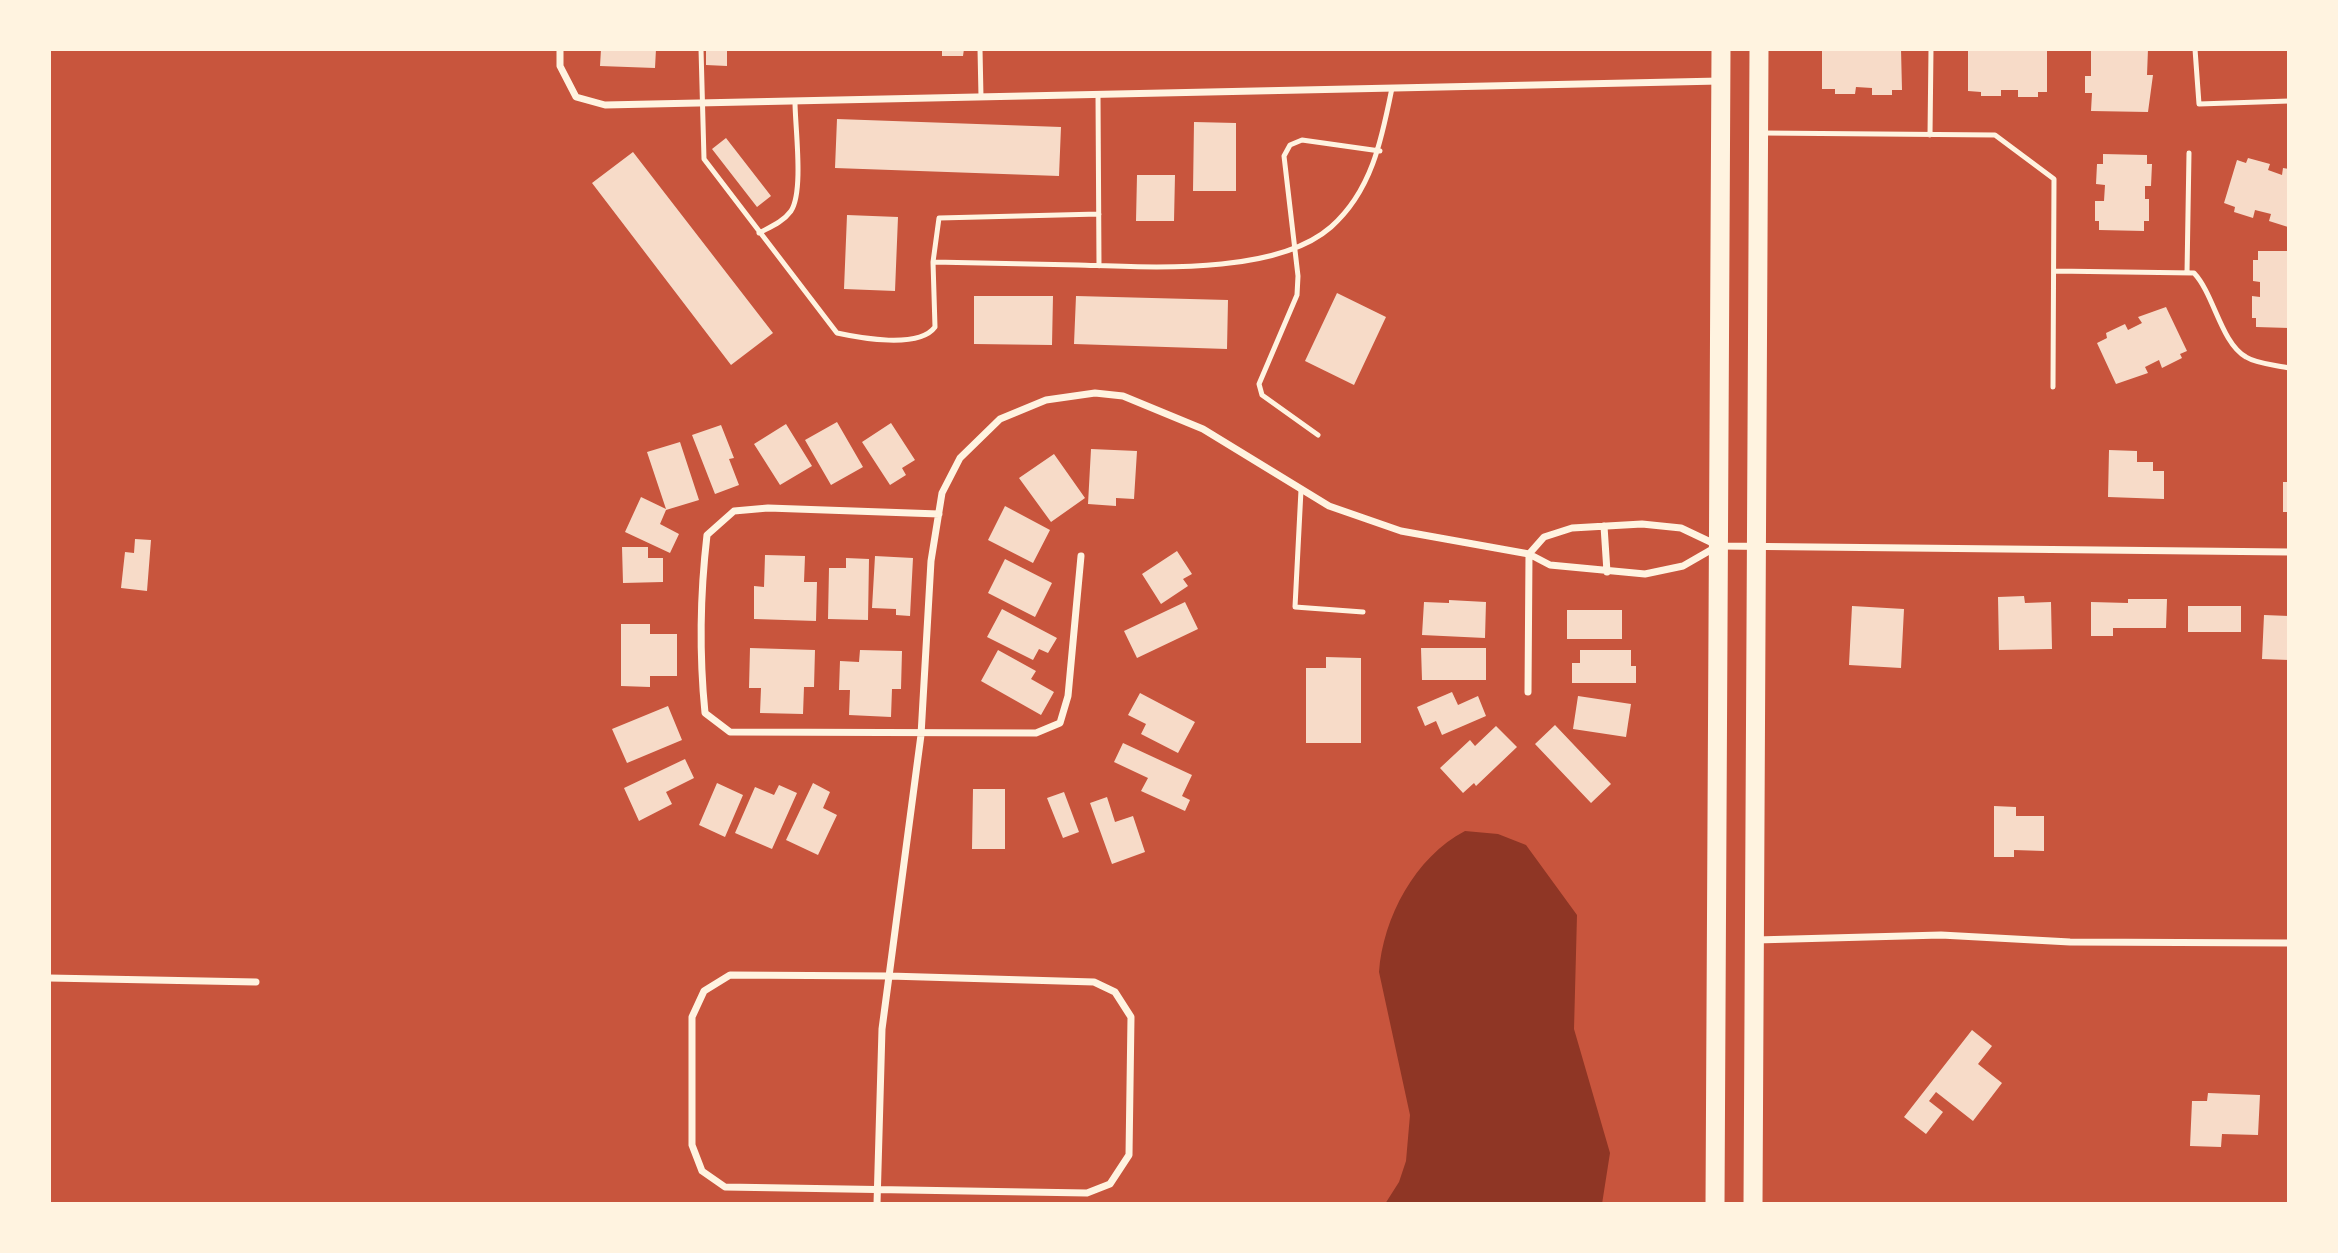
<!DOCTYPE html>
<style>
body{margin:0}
#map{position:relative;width:2338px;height:1253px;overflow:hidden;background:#c8553d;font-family:"Titillium Web",sans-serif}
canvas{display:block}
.frame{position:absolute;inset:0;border:51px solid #fff3e0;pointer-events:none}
</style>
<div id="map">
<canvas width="2338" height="1253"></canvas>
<div class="frame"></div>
</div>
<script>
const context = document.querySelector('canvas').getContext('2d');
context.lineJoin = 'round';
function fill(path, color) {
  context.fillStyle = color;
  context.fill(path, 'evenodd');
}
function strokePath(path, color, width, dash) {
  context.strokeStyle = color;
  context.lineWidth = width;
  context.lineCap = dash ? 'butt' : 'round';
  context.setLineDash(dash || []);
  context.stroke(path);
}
const water = new Path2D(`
 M1465,831l33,3 28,11 51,70 -3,114 36,124 -8,51h-217l14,-22 7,-21 4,-46 -31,-143c4,-54 36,-115 86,-141z`);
const building = new Path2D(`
 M601,49h55l-1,19 -55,-2z
 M706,49h21v17l-21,-1z
 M942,49h22l-1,7h-21z
 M1822,49h79l1,41h-10v5h-20v-7l-16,-1 -1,7h-20v-5h-13z
 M1968,49h79v43h-9v5h-20v-7h-17v6h-20v-4l-13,-1z
 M2091,49h57l-1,26h6l-5,37 -57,-1 1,-18h-7v-17h6z
 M837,119l224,8 -2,49 -224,-8z
 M1194,122l42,1v68h-43z
 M726,138l45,58 -14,11 -45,-58z
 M633,152l140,181 -42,32 -139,-182z
 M2103,154l44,1v9h5l-1,22h-6v13h4v22h-5v10l-45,-1v-9h-4v-20h9l1,-16 -9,-1 1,-20h6z
 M2248,158l22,6 -2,6 14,5 1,-7 6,1 -1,58 -19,-6 2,-7 -16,-4 -2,8 -19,-6 1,-5 -11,-4 13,-43 9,3z
 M1137,175h38l-1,46h-38z
 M847,215l51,2 -3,74 -51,-2z
 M2258,251h31v77l-33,-1v-9h-4v-22l8,1v-15l-7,-1v-21h5z
 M1337,293l49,24 -32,68 -49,-24z
 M974,296h79l-1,49 -78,-1z
 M1076,296l152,4 -1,49 -153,-5z
 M2166,307l21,44 -7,3 2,4 -20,10 -3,-8 -14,7 3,6 -32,11 -19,-41 10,-5 -1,-5 19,-9 3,6 14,-7 -4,-6z
 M837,422l26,45 -32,18 -26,-45z
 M891,423l24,37 -13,8 4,7 -16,10 -28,-43z
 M786,424l26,42 -32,19 -26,-41z
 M721,425l13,33 -5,1 10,26 -24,9 -23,-59z
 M680,442l19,58 -33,10 -6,14 19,10 -9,19 -45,-21 16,-35 25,12 -19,-57z
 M1091,449l46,2 -3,48 -18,-1v8l-28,-2z
 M2109,450l28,1v11h16v9h11v28l-56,-2z
 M1054,454l31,44 -34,24 -32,-44z
 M2283,482h6v30h-6z
 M1005,506l45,24 -17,33 -45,-23z
 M135,539l16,1 -4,51 -26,-3 4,-36 9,1z
 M622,547h26v11h15v24l-40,1z
 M1177,551l15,23 -9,5 5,7 -27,18 -19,-30z
 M765,555l40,1 -1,26h13l-1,39 -62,-2v-33l10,1z
 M875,556l38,2 -3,58 -14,-1v-6l-24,-1z
 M846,558l23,1 -1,61 -40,-1 1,-51h17z
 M1005,559l47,24 -17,34 -47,-24z
 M2024,596l1,7 26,-1 1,47 -53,1 -1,-53z
 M2128,599h39l-1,29h-53v8h-22v-34l37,1z
 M1449,600l37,2 -1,36 -63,-3 2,-33 25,1z
 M1185,602l13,27 -61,29 -13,-27z
 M1852,606l52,3 -3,59 -52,-3z
 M2188,606h53v26h-53z
 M1002,609l55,29 -9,15 -9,-4 -6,11 -46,-23z
 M1567,610h55v29h-55z
 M2264,615l25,1v44l-27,-1z
 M621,624h29v10h27v42h-27v11l-29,-1z
 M750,648l65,2 -1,37h-10l-1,27 -43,-1 1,-25h-12z
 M1421,648h65v32h-64z
 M860,650l42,1 -1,38h-9l-1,28 -42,-2 1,-25h-11l1,-29 19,1z
 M998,650l38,21 -5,8 23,13 -13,23 -60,-34z
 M1580,650h51v16h5v17h-64v-20h8z
 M1326,657l35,1v85h-55v-75h20z
 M1452,692l6,13 20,-9 8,20 -44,19 -6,-14 -11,5 -8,-19z
 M1140,693l55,29 -17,31 -37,-19 5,-10 -18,-9z
 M1578,696l53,8 -5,33 -53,-8z
 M668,706l14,34 -55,23 -15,-34z
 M1555,725l56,59 -20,19 -56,-59z
 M1496,726l21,21 -41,39 -2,-3 -11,10 -23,-25 30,-28 5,6z
 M1123,743l69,32 -10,21 8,4 -5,11 -44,-20 7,-13 -34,-16z
 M685,759l9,19 -28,14 6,12 -33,17 -15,-33z
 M717,783l26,12 -18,42 -26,-12z
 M813,783l17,9 -7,16 14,7 -19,40 -32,-15z
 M779,785l18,8 -25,56 -37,-16 20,-46 19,8z
 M973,789h32v60h-33z
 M1064,792l15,40 -16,6 -16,-40z
 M1107,797l8,25 18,-6 12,36 -33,12 -22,-61z
 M1994,806l22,1v9h28v35l-30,-1v7h-20z
 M1972,1030l20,16 -14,18 24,19 -29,38 -37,-29 -7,9 14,11 -17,22 -22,-17z
 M2208,1093l52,2 -2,40 -36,-1 -1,13 -31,-1 2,-45h15z`);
const service = new Path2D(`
 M701,49l3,110 133,174c23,5 82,16 98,-6l-2,-65 6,-44 160,-4
 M980,49l1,48
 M2195,49l4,55 90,-3
 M1098,95l1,171
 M1763,133l232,2 59,44 -1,208
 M1930,135l1,-86
 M759,233c11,-6 24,-11 32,-22 13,-20 4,-84 4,-109
 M933,262c49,1 97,2 145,3 70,2 197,11 253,-38 41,-36 51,-89 61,-139
 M2054,271l140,2c20,21 27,70 52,84 11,7 30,8 43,11
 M2187,273l2,-120
 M1318,435l-56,-40 -3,-11 38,-89 1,-19 -14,-120 6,-11 12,-5 78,11
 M1301,490l-6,117 68,5`);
const minor = new Path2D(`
 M560,49v17l16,31 29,8 1115,-24
 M939,514l-171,-6 -34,3 -27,24c-7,60 -8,118 -2,178l25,19 306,1 24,-10 8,-27 13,-140
 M1604,526l3,46
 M1529,554l15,-17 28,-9 70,-4 39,4 38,18 570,6
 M1528,692l1,-138
 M1756,940l185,-5 129,7 219,1
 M730,975l159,1 205,6 21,10 16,25 -2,138 -19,29 -23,9 -362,-6 -23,-16 -10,-26v-128l12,-26z
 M49,978l207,4
 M877,1204l5,-175 39,-294 10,-174 11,-68 18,-35 40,-39 46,-19 49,-7 28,3 80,33 126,77 72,25 128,23 21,11 95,9 38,-8 33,-19`);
const trunk = new Path2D(`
 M1715,1204l6,-1155
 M1753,1204l6,-1155`);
fill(water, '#8f3625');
fill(building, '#f7dbc8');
strokePath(service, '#fff3e0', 5);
strokePath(minor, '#fff3e0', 7);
strokePath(trunk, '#fff3e0', 19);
</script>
